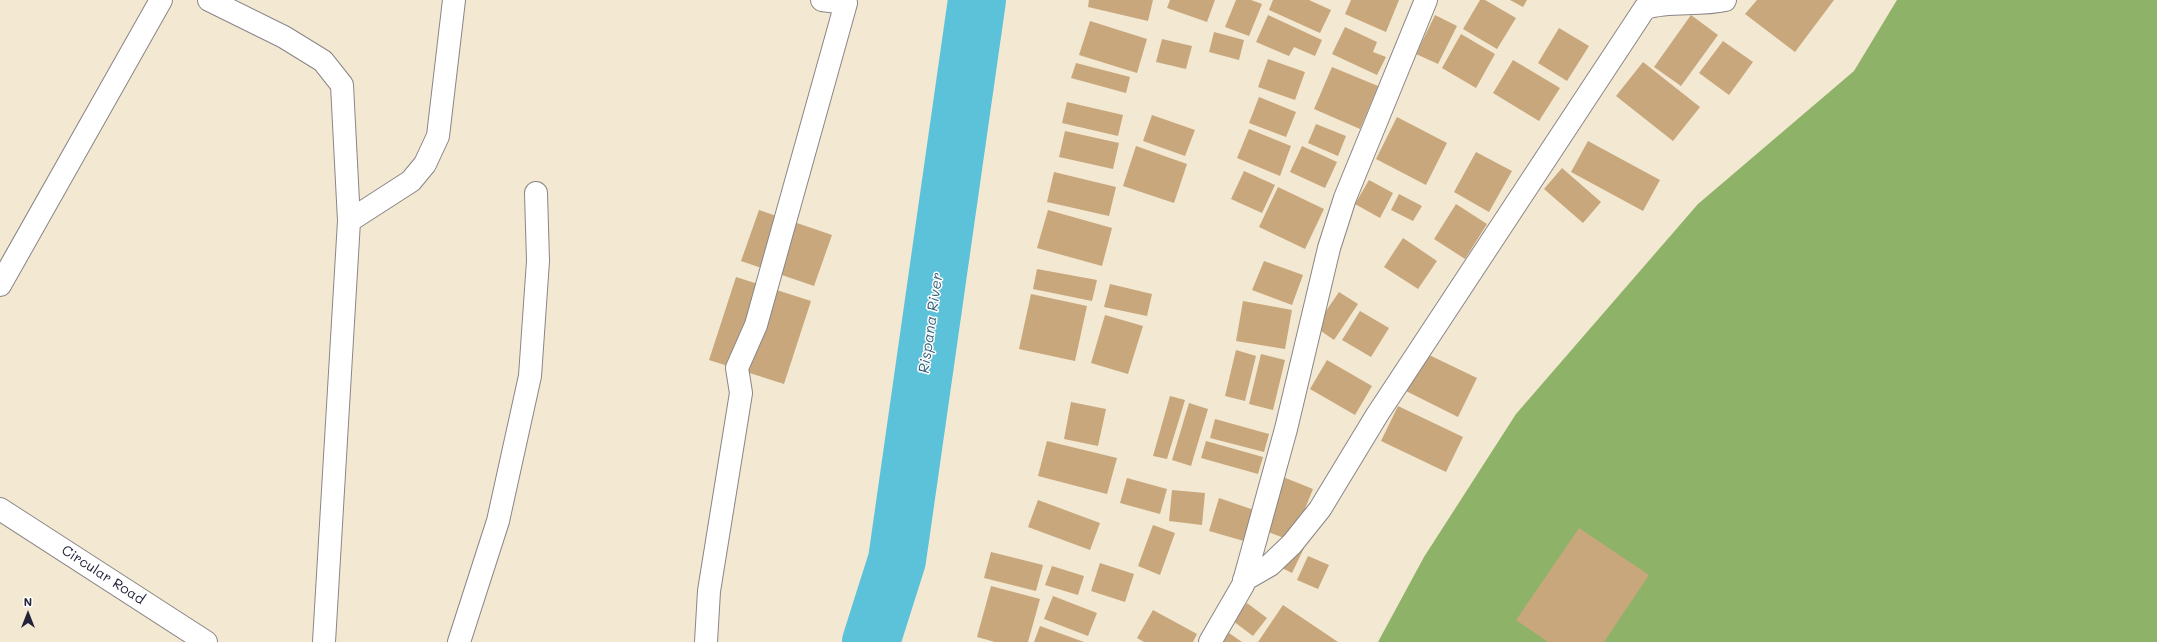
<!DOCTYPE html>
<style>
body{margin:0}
#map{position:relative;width:2157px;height:642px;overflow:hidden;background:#f3e8d1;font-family:Mali,sans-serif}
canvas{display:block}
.north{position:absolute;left:8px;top:594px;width:40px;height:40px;-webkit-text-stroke:3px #fff;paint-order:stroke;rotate:0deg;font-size:11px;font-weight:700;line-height:16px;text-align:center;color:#22223b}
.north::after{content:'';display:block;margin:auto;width:14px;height:18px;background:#22223b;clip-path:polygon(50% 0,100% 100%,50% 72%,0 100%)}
</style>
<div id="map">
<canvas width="2157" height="642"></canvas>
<div class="north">N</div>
</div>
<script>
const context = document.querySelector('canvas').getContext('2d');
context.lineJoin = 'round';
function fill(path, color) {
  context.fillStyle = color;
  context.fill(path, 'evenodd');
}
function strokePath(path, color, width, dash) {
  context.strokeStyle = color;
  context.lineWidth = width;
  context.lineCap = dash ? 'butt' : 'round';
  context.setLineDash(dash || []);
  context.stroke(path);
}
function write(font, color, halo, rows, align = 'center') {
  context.font = font + ' Mali,sans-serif';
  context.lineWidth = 3;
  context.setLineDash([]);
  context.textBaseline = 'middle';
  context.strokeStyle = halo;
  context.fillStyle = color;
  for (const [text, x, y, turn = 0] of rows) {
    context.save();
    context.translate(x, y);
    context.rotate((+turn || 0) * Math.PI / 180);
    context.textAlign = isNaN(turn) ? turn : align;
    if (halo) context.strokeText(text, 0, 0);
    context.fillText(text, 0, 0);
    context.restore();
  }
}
const forest = new Path2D(`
 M1897,0h260v642h-779l46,-85 92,-143 182,-210 156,-133z`);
const river = new Path2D(`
 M871,642l26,-82 80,-560`);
const building = new Path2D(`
 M1089,0h64l-5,21 -60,-14z
 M1170,0h45l-8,22 -40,-14z
 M1236,0h15l11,4 -13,32 -24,-9z
 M1273,0h36l22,10 -11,23 -51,-23z
 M1351,0h48l-13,32 -41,-18z
 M1480,0h5l31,18 -19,31 -34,-20z
 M1510,0h17l-4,7z
 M1757,0h77l-39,52 -50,-38z
 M1268,15l54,25 -7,16 -21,-9 -5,9 -33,-14z
 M1435,15l22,11 -19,38 -22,-10z
 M1691,15l27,20 -37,51 -27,-19z
 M1090,21l57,18 -10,34 -58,-18z
 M1345,27l32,15 -4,10 13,5 -9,18 -45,-21z
 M1559,28l30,18 -22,35 -29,-18z
 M1214,32l30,8 -5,20 -30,-8z
 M1461,34l34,20 -19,34 -34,-20z
 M1162,39l30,7 -6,23 -30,-7z
 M1723,41l30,21 -24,33 -30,-22z
 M1268,59l37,13 -10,28 -37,-13z
 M1513,60l47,28 -21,33 -46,-28z
 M1643,62l57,45 -27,34 -57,-45z
 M1076,63l54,14 -4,16 -55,-15z
 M1332,67l46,19 -18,43 -46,-20z
 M1259,97l37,15 -10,25 -37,-14z
 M1067,102l56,13 -5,21 -56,-13z
 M1152,115l43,15 -10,26 -42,-15z
 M1397,117l50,26 -21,42 -50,-26z
 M1316,124l30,12 -8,20 -30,-13z
 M1249,129l42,17 -11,30 -43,-18z
 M1065,131l54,12 -6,26 -54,-12z
 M1588,141l72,39 -17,31 -72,-39z
 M1136,146l51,18 -13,39 -51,-17z
 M1302,146l35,16 -12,26 -35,-16z
 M1476,152l36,19 -23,41 -35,-20z
 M1562,168l39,34 -18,21 -39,-34z
 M1244,171l31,14 -13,28 -31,-14z
 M1054,172l62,15 -7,29 -62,-14z
 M1369,180l24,13 -13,25 -25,-14z
 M1278,187l46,22 -19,40 -46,-22z
 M1399,194l23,12 -9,15 -22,-11z
 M1456,204l31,20 -22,35 -31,-20z
 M759,210l73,25 -18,51 -73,-25z
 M1048,210l64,18 -10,38 -65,-18z
 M1403,238l34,23 -19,28 -34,-22z
 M1264,261l39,14 -11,30 -40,-15z
 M1037,269l60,11 -5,21 -59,-12z
 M736,277l75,24 -27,83 -75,-24z
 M1110,284l42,10 -5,22 -43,-9z
 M1339,292l19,12 -24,36 -19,-13z
 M1031,294l56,12 -12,55 -56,-12z
 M1243,301l49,9 -7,39 -49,-8z
 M1360,311l29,17 -18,29 -29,-17z
 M1105,315l38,11 -15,48 -37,-11z
 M1236,350l20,6 -11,45 -20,-5z
 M1425,353l52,25 -19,39 -52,-26z
 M1261,354l24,6 -12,50 -24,-6z
 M1327,360l45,26 -17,29 -45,-26z
 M1170,396l15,4 -18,59 -14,-3z
 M1071,402l35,7 -8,37 -34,-7z
 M1189,403l19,6 -17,57 -19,-6z
 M1398,406l65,31 -17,35 -65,-31z
 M1215,419l54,15 -5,18 -54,-14z
 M1047,441l70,17 -10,36 -69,-18z
 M1206,441l57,16 -5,17 -57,-16z
 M1283,477l30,12 -21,52 -29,-11z
 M1127,478l40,11 -7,25 -40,-11z
 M1172,490l33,3 -3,32 -33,-4z
 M1219,498l35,12 -10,31 -35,-10z
 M1038,500l62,23 -10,27 -62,-23z
 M1153,525l22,8 -15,42 -22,-9z
 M1579,528l70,47 -45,67h-56l-32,-22z
 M1295,543l9,5 -12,25 -10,-5z
 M991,552l52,13 -7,26 -52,-13z
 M1308,556l21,9 -11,24 -21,-9z
 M1100,563l34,11 -9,28 -34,-11z
 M1052,566l32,10 -6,19 -33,-10z
 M991,586l49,13 -12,43h-33l-18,-5z
 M1053,596l44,17 -9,23 -44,-17z
 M1247,603l20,15 -14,18 -20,-15z
 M1283,605l55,37h-80z
 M1153,610l44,24 -4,8h-49l-7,-4z
 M1040,626l44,16h-50z
 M1229,633l13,9h-19z`);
const minor = new Path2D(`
 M209,0l75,37 39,24 19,24 7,136 -25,421
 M349,221l62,-40 14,-17 13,-28 16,-136
 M0,285l161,-285
 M0,509l206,133
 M1244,580l26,-15 22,-21 28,-35 57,-94 268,-407c25,-8 53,-2 80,-8
 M459,642l39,-121 32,-145 8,-115 -2,-68
 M706,642l3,-51 32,-198 -4,-25 19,-43 90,-322 -24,-3
 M1210,642l33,-57 43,-156 43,-181 16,-50 81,-198`);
const streetNames = [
 ["Circular Road",103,575,33]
];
const waterNames = [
 ["Rispana River",931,323,-82]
];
fill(forest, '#8eb268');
strokePath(river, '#5cc2da', 58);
fill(building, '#c8a77c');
strokePath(minor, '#8a8586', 24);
strokePath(minor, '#fff', 22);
write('14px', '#22223b', '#fff', streetNames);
write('italic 15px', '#39627b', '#fff', waterNames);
</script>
